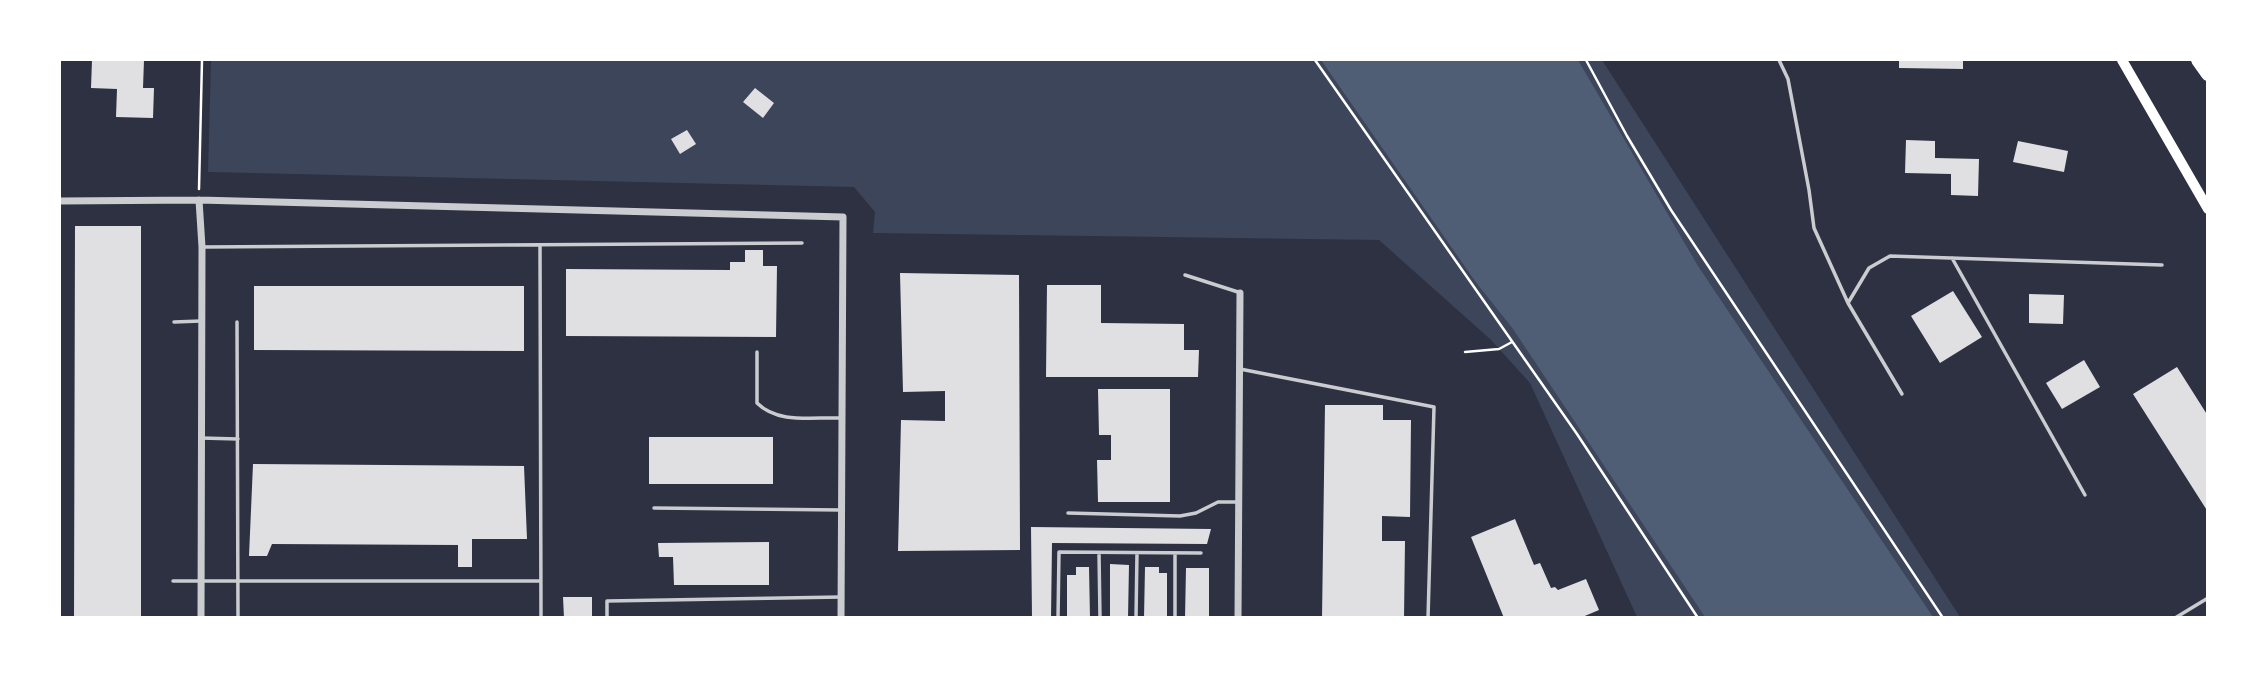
<!DOCTYPE html>
<style>
body{margin:0}
#map{position:relative;width:2267px;height:677px;overflow:hidden;background:#2d3142;font-family:Roboto,sans-serif}
canvas{display:block}
.frame{position:absolute;inset:0;border:61px solid #fff;pointer-events:none}
</style>
<div id="map">
<canvas width="2267" height="677"></canvas>
<div class="frame"></div>
</div>
<script>
const context = document.querySelector('canvas').getContext('2d');
context.lineJoin = 'round';
function fill(path, color) {
  context.fillStyle = color;
  context.fill(path, 'evenodd');
}
function strokePath(path, color, width, dash) {
  context.strokeStyle = color;
  context.lineWidth = width;
  context.lineCap = dash ? 'butt' : 'round';
  context.setLineDash(dash || []);
  context.stroke(path);
}
const green = new Path2D(`
 M211,60h1391l358,557h-323l-107,-234 -40,-44 -111,-99 -506,-7 2,-21 -21,-25 -646,-15z`);
const water = new Path2D(`
 M1321,60h257l120,206 235,351h-228l-192,-288 -38,-48z`);
const building = new Path2D(`
 M92,60h52l-1,28h11l-1,30 -37,-1 1,-28 -26,-1z
 M1899,60h64v9l-64,-1z
 M755,88l19,15 -11,15 -20,-16z
 M687,130l9,14 -16,10 -9,-15z
 M1906,140l29,1v17l44,1 -1,37 -27,-1v-21l-46,-1z
 M2018,141l50,10 -4,21 -51,-10z
 M75,226h66v392h-67z
 M745,250h18v16h14l-1,71 -210,-1v-67l164,1v-8h15z
 M900,273l119,2 1,275 -122,1 3,-131 44,1v-30l-42,1z
 M1047,285h54v38l83,1v26h15l-1,27h-152z
 M254,286h270v65l-270,-1z
 M1953,291l29,46 -42,26 -29,-47z
 M2029,294l35,1 -1,29 -34,-1z
 M2084,360l16,27 -38,22 -16,-26z
 M2177,367l31,49v96l-75,-118z
 M1098,389h72v113h-72l-1,-42h14v-25h-12z
 M1325,405h58v15h28l-1,97 -28,-1v25h23l-1,77h-82z
 M649,437h124v47h-124z
 M253,464l271,2 3,73h-55v28h-14v-22l-186,-1 -5,12h-18z
 M1515,519l19,46 6,-2 11,25 4,-1 3,3 28,-11 13,31 -19,8h-76l-33,-81z
 M1031,527l180,2 -4,15 -155,-1 -1,75h-19z
 M769,542v43h-95l-1,-28h-14l-1,-14z
 M1110,564l19,1 -1,53h-18z
 M1076,567h13l1,51h-23v-43h9z
 M1145,567h14v6h8v45h-23z
 M1186,568h23v50h-24z
 M563,597h29v21h-28z`);
const path = new Path2D(`
 M1315,60l262,374 121,184
 M1586,60l41,76 44,74 272,408
 M199,189l3,-129
 M1465,352l34,-3 13,-7`);
const service = new Path2D(`
 M1779,60l9,19 21,111 5,38 34,75
 M540,245l1,373
 M204,247l598,-4
 M1952,258l133,237
 M1185,275l53,17
 M174,322l27,-1
 M237,322l1,296
 M757,352v51c21,21 55,14 83,15
 M1240,369l194,38 -6,211
 M1902,394l-54,-91 21,-35 21,-12 272,9
 M201,438l37,1
 M654,508l187,2
 M1068,513l112,3 16,-3 22,-11h19
 M1099,553l1,65
 M1175,553v65
 M173,581h368
 M607,618v-17l234,-4
 M1058,618l1,-66 142,1
 M1136,618l1,-65
 M2175,618l33,-20`);
const minor = new Path2D(`
 M199,200l3,47 -1,371
 M60,201l139,-1 644,17 -2,401
 M1238,618l2,-325`);
const secondary = new Path2D(`
 M2122,60l86,149`);
const motorway = new Path2D(`
 M2198,60l10,14`);
fill(green, '#3c4559');
fill(water, '#4f5d75');
fill(building, '#e0e0e3');
strokePath(path, '#fff', 2.5);
strokePath(service, '#caccd0', 3.5);
strokePath(minor, '#caccd0', 7);
strokePath(secondary, '#fff', 10);
strokePath(motorway, '#fff', 14);
</script>
